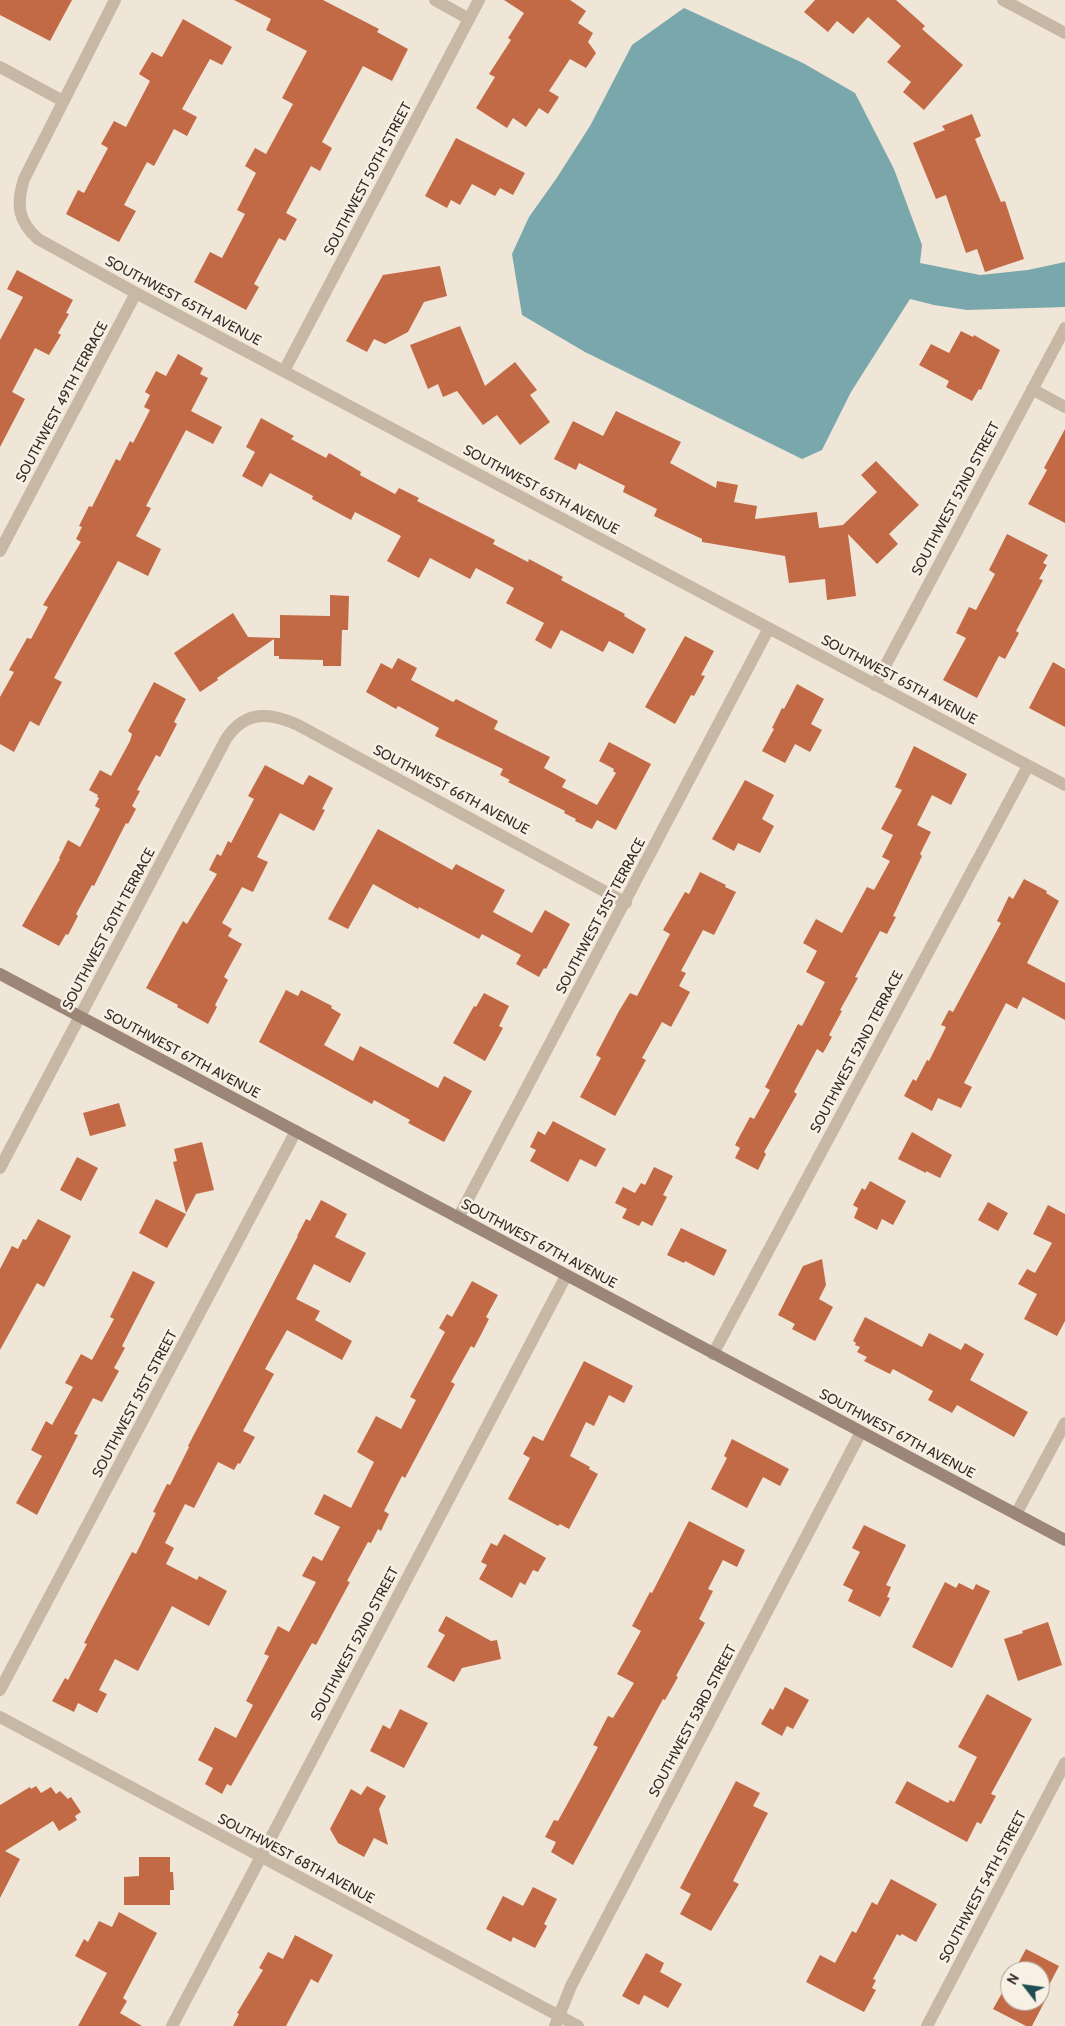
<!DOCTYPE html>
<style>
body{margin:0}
#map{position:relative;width:1065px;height:2026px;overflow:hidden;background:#f0e6d8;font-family:Cabin,sans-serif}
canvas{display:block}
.north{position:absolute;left:1000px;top:1961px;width:50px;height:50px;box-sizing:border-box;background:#f8f0e4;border:1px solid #a9a198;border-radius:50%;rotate:300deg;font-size:14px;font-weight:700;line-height:20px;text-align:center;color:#332b26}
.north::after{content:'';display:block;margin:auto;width:18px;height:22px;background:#1d4d53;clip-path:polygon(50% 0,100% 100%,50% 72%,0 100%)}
</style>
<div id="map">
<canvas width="1065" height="2026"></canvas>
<div class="north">N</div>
</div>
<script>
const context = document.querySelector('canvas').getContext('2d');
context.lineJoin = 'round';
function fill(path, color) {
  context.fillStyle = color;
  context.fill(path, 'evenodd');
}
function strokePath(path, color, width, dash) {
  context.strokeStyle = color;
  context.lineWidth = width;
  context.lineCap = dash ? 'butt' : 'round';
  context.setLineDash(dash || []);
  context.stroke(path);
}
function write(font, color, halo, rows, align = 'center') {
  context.font = font + ' Cabin,sans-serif';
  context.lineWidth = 5;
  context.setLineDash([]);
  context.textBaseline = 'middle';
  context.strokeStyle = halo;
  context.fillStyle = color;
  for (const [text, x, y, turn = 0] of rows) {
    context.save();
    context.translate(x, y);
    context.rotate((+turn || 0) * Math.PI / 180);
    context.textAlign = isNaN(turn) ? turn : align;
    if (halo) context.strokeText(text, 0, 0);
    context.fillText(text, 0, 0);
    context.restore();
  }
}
const water = new Path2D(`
 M684,8l119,55 52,30 39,76 28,76 -2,18 60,12 48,-5 37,-8v45l-98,3 -33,-5 -24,-6 -59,93 -29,58 -20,9 -217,-107 -63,-37 -10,-61 17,-37 27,-38 34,-53 42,-81z`);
const building = new Path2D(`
 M0,0h72l-22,41 -50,-26z
 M234,0h89l56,29 -2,3 31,17 -16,32 -29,-15 -41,76 10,6 -12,23 -9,-5 -25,47 11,6 -12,22 -6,-3 -25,46 5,3 -13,23 -52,-28 16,-30 12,6 23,-44 -8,-4 19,-37 -11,-7 10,-18 11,6 27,-50 -11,-6 25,-47 -41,-21 5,-11z
 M504,0h66l16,11 -8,12 15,10 -5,9 8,11 -10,15 -16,-9 -21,32 10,6 -11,17 -9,-6 -13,19 -13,-9 -6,10 -31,-20 19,-31 -6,-3 22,-34 -3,-2 16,-25z
 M815,0h81l29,26 -3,3 41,36 -39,45 -21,-18 8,-10 -24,-20 14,-16 -33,-29 -15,17 -16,-13 -9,11 -24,-20z
 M183,19l49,28 -10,18 -12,-6 -28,50 15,8 -10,19 -13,-7 -20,37 -7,-4 -23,43 12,6 -17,31 -53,-28 12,-24 6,3 24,-45 -7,-4 13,-23 12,6 24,-46 -11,-7 13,-22 10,5z
 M972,114l9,22 -6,3 26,63 4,-1 19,58 -39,13 -8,-23 -11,4 -20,-58 -10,4 -23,-56 32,-13 -3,-4z
 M456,138l69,35 -12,22 -13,-7 -5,8 -23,-12 -12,21 -9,-5 -4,8 -22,-12z
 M440,266l7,30 -23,6 -16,30 -23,12 -11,-5 -7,13 -21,-11 37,-66z
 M17,270l56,30 -7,13 3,1 -11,19 3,2 -12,20 -14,-7 -23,44 13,7 -25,48v-107l23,-43 -16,-8z
 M460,326l25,60 30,-24 22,28 -7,5 20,27 -30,23 -23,-30 -14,10 -26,-34 -14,6 -5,-13 -10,5 -18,-44z
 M961,331l12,6 1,-2 26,15 -19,40 -2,-1 -7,12 -26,-14 3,-6 -30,-16 12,-21 18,9z
 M178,354l25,14 -3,6 8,4 -17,33 31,16 -9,17 -27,-14 -40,76 5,2 -15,28 25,13 -13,27 -30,-15 -64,117 8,4 -18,34 -5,10 -9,-5 -16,31 -14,-8v-47l14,-25 -5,-2 18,-32 4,1 17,-32 -5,-2 38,-63 -5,-3 6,-12 -3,-1 10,-20 3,1 24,-48 4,2 10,-20 3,2 17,-33 -6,-3 6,-12 -5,-3 11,-21 10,5z
 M616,411l65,31 -11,21 46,25 1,-7 21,4 -4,17 23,4 -2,13 62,-7 2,16 24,-3 34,-33 -16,-17 15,-14 43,44 -30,29 9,10 -21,20 -29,-30 8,62 -29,4 -2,-21 -36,4 -4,-27 -83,-14v-3l-48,-23 3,-7 -34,-17 2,-6 -46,-23 -3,7 -22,-11 19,-38 30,15z
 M261,418l33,18 -3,3 35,19 3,-5 32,19 -1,3 35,19 4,-6 20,10 -2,3 78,39 -2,4 35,18 1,-3 34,18 -2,3 64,34 -1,2 22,13 -13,25 -24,-13 -6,11 -42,-22 -10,19 -16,-9 9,-17 -38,-20 8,-15 -38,-20 -6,11 -40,-21 -11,20 -32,-17 14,-25 -46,-24 -4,8 -39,-21 1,-3 -43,-23 -8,14 -20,-11 13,-24 -9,-5z
 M1065,429v94l-37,-19 19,-34 -3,-2z
 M1007,534l41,21 -5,8 4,2 -8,14 4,1 -27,51 3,2 -14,26 -6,-3 -22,42 -34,-18 23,-42 -10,-5 13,-26 7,3 19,-36 -6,-4z
 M330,595l19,1 -1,34h-6l-1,36h-18v-6l-44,-1v-3h-5v-17l-57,39 1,2 -18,12 -26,-39 59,-40 15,24 32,1v-23l50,1z
 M685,636l29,15 -13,24 4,1 -11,20 -3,-1 -16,29 -30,-17z
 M398,658l19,10 -6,12 42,22 3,-3 42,22 -4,8 56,28 -6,11 22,12 -4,7 35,18 19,-32 -3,-2 1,-2 -15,-8 10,-19 42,22 -35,66 -19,-10 -5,9 -17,-8 1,-2 -12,-6 1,-2 -57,-29 2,-2 -10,-5 3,-6 -68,-33 4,-8 -41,-22 -2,3 -30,-17 15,-29 11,6z
 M1053,662l12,7v58l-36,-19z
 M154,682l32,17 -12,23 3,2 -17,33 -4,-2 -19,35 3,1 -8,15 4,3 -8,15 -2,-1 -32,63 -2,-1 -16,29 2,2 -10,19 -2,-1 -7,12 -37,-20 38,-67 -1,-1 9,-18 12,7 20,-38 -5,-3 4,-8 -2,-1 1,-2 -9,-5 11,-20 11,6 19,-35 2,-7 -4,-3z
 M797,684l27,15 -13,25 11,6 -12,22 -15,-8 -10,19 -23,-12 12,-22 -2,-1 10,-20 2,1z
 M914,746l53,28 -16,31 -19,-10 -15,30 14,7 -11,22 2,2 -29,60 3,1 -9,17 -7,-3 -25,46 3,1 -18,32 2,1 -13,24 3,2 -9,16 -6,-4 -23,43 3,2 -33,58 2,2 -8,16 -23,-12 5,-10 -5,-3 15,-28 4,2 16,-29 -5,-3 33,-63 4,2 23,-44 -19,-10 11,-21 -14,-8 13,-24 26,14 25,-46 7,3 16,-29 -8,-4 11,-22 -12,-6 21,-39 -7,-3z
 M265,765l38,20 6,-10 24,13 -11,21 3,1 -11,21 -34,-18 -23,44 11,5 -15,30 -11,-5 -20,36 10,6 -4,7 14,8 -18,33 4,3 -13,25 2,2 -9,17 -31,-17 1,-2 -32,-17 37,-67 4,3 30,-50 -8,-4 8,-16 4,2 7,-15 3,2 23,-44 -6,-3z
 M745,780l29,15 -12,24 12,7 -14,27 -22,-10 -4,8 -22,-12z
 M378,829l74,41 4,-6 49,26 -12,22 39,21 13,-23 25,14 -24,45 -2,-1 -5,9 -23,-13 5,-9 -39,-21 -3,5 -60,-32 -1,2 -45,-25 -25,45 -20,-10z
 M700,872l26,13 -1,2 11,5 -22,43 -11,-5 -22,41 5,2 -7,13 11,6 -19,35 -9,-5 -20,36 4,2 -31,56 -35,-19 21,-39 -5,-3 23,-44 11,-18 7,3 33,-62 -7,-4 22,-38 4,2z
 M1024,879l23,12 -1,2 13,8 -32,62 38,20v37l-42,-23 -6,12 -11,-6 -42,80 8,4 -11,21 -23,-10 -6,13 -28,-15 9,-17 3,2 11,-21 2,1 17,-34 -5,-2 8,-15 4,2 48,-89 -4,-2 12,-25 4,3z
 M286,990l12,6 3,-6 31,16 -1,2 10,6 -17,31 29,16 7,-15 78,42 6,-12 28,15 -28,51 -36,-19 2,-3 -36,-20 -2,4 -113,-62z
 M484,993l25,13 -10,20 4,2 -18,33 -32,-18 21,-37 2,1z
 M119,1103l7,23 -36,10 -7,-23z
 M553,1121l53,28 -10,18 -16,-8 -12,23 -38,-21 6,-11 -6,-3 8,-16 7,4z
 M912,1132l40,23 -12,23 -14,-7v2l-28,-14z
 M202,1142l12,48 -18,4 -10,19 -13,-51 4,-1 -3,-12z
 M77,1157l21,11 -17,33 -21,-11z
 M654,1167l19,9 -10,19 4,2 -15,29 -10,-5 -3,5 -17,-8 5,-9 -12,-6 8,-16 12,6 6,-10 4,2z
 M870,1181l36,20 -13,24 -11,-6 -5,11 -23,-12 4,-10 -5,-3 9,-17 3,2z
 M156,1199l30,15 -19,34 -28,-15z
 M321,1200l26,14 -12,23 31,16 -16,30 -36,-19 -18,35 24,12 -5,9 37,21 -10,19 -55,-30 -22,39 9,5 -31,57 12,6 -15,27 -2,-1 -4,7 -16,-8 -24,46 -9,-4 -20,39 9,5 -8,16 31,16 2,-4 28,15 -18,35 -37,-20 -34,65 -23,-12 -16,31 8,4 -10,19 -19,-10 -4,9 -22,-11 13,-23 3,2 19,-36 -3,-1 48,-91 4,2 20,-41 -3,-1 14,-28 3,1 19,-38 -1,-1 110,-210h-1l9,-17 4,2z
 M988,1202l20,11 -10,18 -20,-11z
 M1048,1205l17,9v107l-8,15 -33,-17 13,-25 -19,-10 9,-15 8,4 17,-30 -19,-9z
 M38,1219l33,17 -27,51 -7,-4 -37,67v-81l12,-23 6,3 5,-10 3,1z
 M681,1228l46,22 -13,26 -29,-15 -1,2 -17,-8z
 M822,1259l4,26 -7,14 14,8 -18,34 -23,-12 3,-5 -17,-9 25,-49z
 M133,1271l22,11 -33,64 3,2 -11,20 5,3 -17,31 -9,-4 -19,36 4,1 -41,80 -21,-12 26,-47 -11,-6 15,-29 6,4 21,-38 -8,-4 16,-29 11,6 22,-41 -4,-2z
 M472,1281l26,14 -12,22 3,2 -15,29 -3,-2 -20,36 4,2 -50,94 -3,-2 -18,35 5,3 -8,17 -3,-2 -7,14 -3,-1 -21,39 3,1 -34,63 -4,-2 -81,143 -4,-2 -5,10 -17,-10 8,-16 -15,-8 17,-33 21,11 17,-33 -7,-4 23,-45 -5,-2 14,-28 11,6 27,-50 -14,-6 11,-20 9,5 18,-34 -26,-13 10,-20 27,14 23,-46 -17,-10 19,-36 25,13 15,-29 -6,-3 35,-65 -6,-4 8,-14 5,3z
 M865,1317l57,30 7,-14 32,17 4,-7 19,11 -14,26 58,32 -14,25 -57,-32 -5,8 -24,-13 5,-9 -40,-22 -3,5 -26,-13 3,-4 -10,-5 3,-5 -5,-2 1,-2 -3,-2z
 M584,1361l49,25 -9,17 -15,-8 -15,31 -8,-4 -16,34 20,11 -1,2 9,5 -29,55 -9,-5 -2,2 -50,-27 22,-41 -7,-4 10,-18 10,5z
 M732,1439l57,30 -9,17 -17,-9 -16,31 -36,-19 16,-31 -3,-2z
 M689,1521l56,29 -8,17 -14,-7 -15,29 5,2 -14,28 6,4 -29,53 2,1 -13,23 -2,-1 -90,166 -22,-13 5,-10 -11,-5 9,-17 4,1 22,-40 18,-34 -5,-2 15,-29 5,2 21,-35 -17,-9 24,-43 -9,-5 18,-34 2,1z
 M864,1525l42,20 -20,40 5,2 -4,10 3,1 -10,19 -32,-16 5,-11 -10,-5 17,-33 -8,-4z
 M504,1534l42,24 -8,14 -5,-2 -8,15 -5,-3 -8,16 -33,-19 8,-14 -6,-3 10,-19 6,3z
 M945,1582l11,6 3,-5 14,7 3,-6 14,7 -38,77 -40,-21z
 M446,1616l45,25 6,-1 4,19 -39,9 -8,14 -27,-15 18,-32 -7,-4z
 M1048,1622l14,43 -44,16 -14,-42 19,-6 -1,-2z
 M785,1687l24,13 -16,29 -6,-3 -5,10 -21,-12 9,-16 3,2z
 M987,1694l45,25 -41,75 5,2 -15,28 -4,-2 -10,20 -72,-39 12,-22 41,22 2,-3 4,2 23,-45 -19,-10z
 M400,1709l28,14 -24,45 -34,-17 13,-26 7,4z
 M736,1781l24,12 -7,13 15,7 -35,68 6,3 -28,47 -31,-17 11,-20 -11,-6z
 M36,1786l5,7 10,-6 5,7 4,-3 8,8 3,-2 10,15 -6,4 2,4 -18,11 -6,-10 -48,30 15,8 -20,39v-93l30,-18 1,2z
 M367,1786l19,10 -7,13 9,36 -14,-7 -10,19 -26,-14 -8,-14 21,-40 10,6z
 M139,1857h31v15h3l1,18h-4v15h-46v-28l15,-1z
 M891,1879l46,25 -21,38 -14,-8 -2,2 -3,-2 -24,45 3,1 -4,8 4,2 -12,22 -58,-30 14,-27 15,8 17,-32 4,2 16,-31 5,3z
 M533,1887l24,12 -13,25 3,2 -12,22 -22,-11 -2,5 -25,-13 17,-33 20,10z
 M119,1912l38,21 -34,65 4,3 -7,12 22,13h-64l29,-53 -32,-17 9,-17 4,3 11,-21 13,6z
 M295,1935l38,20 -15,28 -7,-4 -25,47h-53l6,-12 -2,-1 26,-43 -4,-2 9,-16 15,7z
 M1026,1949l33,17 -13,25 3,2 -17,33h-6l-33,-17 17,-30v22h30v-30h-26z
 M646,1953l18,10 -4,9 22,12 -14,24 -24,-13 -5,10 -17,-9z`);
const street = new Path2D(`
 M115,0l-91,179c-8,26 -6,42 14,60l98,54 929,492
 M435,0l34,19
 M1003,0l62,33
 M0,67l63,34
 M284,371l195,-371
 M1032,389l33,18
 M0,551l136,-258
 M875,685l190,-357
 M0,1168l226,-429c19,-29 44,-27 72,-14l328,178
 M458,1218l311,-590
 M713,1354l315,-588
 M1016,1514l49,-91
 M0,1690l296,-559
 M0,1717l578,309
 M172,2026l394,-750
 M555,2026l16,-40 290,-554
 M927,2026l138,-263`);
const secondary = new Path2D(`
 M0,974l1065,566`);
const streetNames = [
 ["SOUTHWEST 50TH STREET",368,179,-62],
 ["SOUTHWEST 65TH AVENUE",183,301,28],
 ["SOUTHWEST 49TH TERRACE",62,402,-62],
 ["SOUTHWEST 65TH AVENUE",541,490,28],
 ["SOUTHWEST 52ND STREET",956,499,-62],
 ["SOUTHWEST 65TH AVENUE",899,680,28],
 ["SOUTHWEST 66TH AVENUE",451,790,28],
 ["SOUTHWEST 51ST TERRACE",601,916,-62],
 ["SOUTHWEST 50TH TERRACE",109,929,-62],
 ["SOUTHWEST 52ND TERRACE",857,1052,-62],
 ["SOUTHWEST 67TH AVENUE",182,1054,28],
 ["SOUTHWEST 67TH AVENUE",539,1244,28],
 ["SOUTHWEST 51ST STREET",135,1404,-62],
 ["SOUTHWEST 67TH AVENUE",897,1434,28],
 ["SOUTHWEST 52ND STREET",355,1644,-62],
 ["SOUTHWEST 53RD STREET",693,1721,-62],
 ["SOUTHWEST 68TH AVENUE",296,1859,28],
 ["SOUTHWEST 54TH STREET",983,1887,-62]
];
fill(water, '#79a7ac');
fill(building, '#c26a45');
strokePath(street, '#c7b7a5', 12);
strokePath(secondary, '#9b8677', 12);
write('14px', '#332b26', '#f8f0e4', streetNames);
</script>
